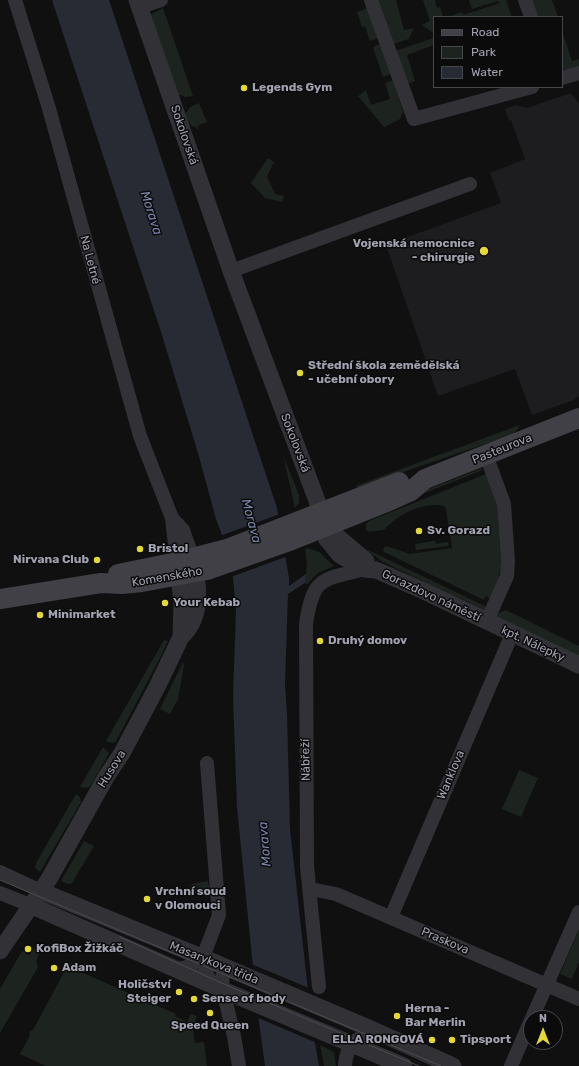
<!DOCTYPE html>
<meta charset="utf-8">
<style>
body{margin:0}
#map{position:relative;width:579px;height:1066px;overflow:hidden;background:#101011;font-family:Rubik,sans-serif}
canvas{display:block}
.legend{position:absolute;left:433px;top:16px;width:130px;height:72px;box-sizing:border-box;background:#0b0b0c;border:1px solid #47484e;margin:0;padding:5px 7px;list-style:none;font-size:12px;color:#a2a3b1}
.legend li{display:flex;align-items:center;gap:8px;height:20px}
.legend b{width:20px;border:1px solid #47484e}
.north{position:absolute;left:523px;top:1010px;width:40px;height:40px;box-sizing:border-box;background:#0b0b0c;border:1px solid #47484e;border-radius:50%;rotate:0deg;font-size:11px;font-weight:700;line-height:16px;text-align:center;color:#a2a3b1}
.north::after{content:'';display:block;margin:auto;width:14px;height:18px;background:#e4d836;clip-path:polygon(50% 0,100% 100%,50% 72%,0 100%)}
</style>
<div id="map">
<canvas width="579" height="1066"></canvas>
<ul class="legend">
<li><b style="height:5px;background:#404046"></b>Road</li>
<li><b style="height:11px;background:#1d241f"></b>Park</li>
<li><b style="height:11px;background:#282b34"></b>Water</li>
</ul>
<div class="north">N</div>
</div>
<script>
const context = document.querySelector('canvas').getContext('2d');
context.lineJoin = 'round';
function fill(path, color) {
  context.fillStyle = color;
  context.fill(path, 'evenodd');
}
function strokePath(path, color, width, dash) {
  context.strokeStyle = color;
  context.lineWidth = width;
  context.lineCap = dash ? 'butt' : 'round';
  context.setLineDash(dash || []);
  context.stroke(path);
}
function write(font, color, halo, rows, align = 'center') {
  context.font = font + ' Rubik,sans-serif';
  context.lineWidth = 3;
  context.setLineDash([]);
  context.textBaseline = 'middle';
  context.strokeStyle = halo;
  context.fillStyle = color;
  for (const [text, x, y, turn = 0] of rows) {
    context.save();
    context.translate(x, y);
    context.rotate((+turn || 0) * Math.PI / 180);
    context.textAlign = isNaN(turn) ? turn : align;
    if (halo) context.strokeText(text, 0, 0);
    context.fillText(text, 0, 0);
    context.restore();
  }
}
const built = new Path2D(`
 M571,93l8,11v292l-5,4 -42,15 -17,-46 -77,27 -52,-151 115,-42 -11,-30 35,-14 -14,-39 -2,1 -4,-12 10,-4 12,3z`);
const green = new Path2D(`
 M377,0h19l8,30 10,-2 -5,11 -16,5z
 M423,0h12l2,8 3,-1 3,10h-9v14l-2,1 -10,-7 8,-4z
 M469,0h37l6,17h-64l14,-5 1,3 37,-12 -2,-2 -26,8z
 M531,0h21l6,17h-22z
 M163,8l30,88 -7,1 -9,-3 -27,-79z
 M368,8l10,30 -8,3 -5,-15 -3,1 -5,-15z
 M562,31l10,30 7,-2v7l-13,4 -4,-1z
 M434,38v7l-27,10 8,26 -10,4 -10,-34z
 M380,44l11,30 -8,3 -10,-30z
 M393,80l10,32 -3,7 -16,8 -26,-31 8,-6 5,15 19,-6 -5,-16z
 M199,103l8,19 -8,3 -2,5 -2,-4 -3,1 -7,-12 5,-8z
 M268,158l6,4 -7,14 8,18 9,2 -2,6 -17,-4 -14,-15z
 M520,425l-6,9c-51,18 -102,34 -153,54l-6,-2z
 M283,455l16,40v8l-4,5z
 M480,469l3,1 -71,28 1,-3z
 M486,474l11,28 4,64 -8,34 -7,-4 -2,4 -100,-48 -1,-3 3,-3 24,8 42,-6 -6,-39 -2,-3c-21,-5 -47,9 -60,24l-15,2 -3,-2v-6l3,-3z
 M434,541h1l1,3 12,-2 1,4 -33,4 -1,-6z
 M308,548l11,4 15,14 -16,7 -11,11 -2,-1 2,-20 -2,-14z
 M364,548l125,60 -2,2 -8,1 -3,-5 -93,-44z
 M506,610l73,36v11l-83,-40v-6l3,2z
 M164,640l4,1 -6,13 -46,87 -3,2 -7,-2z
 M183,662l1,3 -6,34 -8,15 -10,-5z
 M103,747l6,6 -18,32 -4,3 -7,-1z
 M519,770l19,8 -17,39 -19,-8z
 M76,794l4,3 1,5 -41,70 -5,-4 1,-5z
 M84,841l10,5 -22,37 -4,1 -7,-3z
 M208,881l2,14 -3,2 -18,-8 3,-5z
 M579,930v32l-7,17 -12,-5z
 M81,946l-9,22 104,46 -1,2 12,6 4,-8 6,2 -2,4 2,3 4,-1 1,6 -9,1 2,14 9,-1 3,24h-161l-26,-12 10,-19 -1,-3 4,-2 36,-67 4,1z
 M34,948l6,3 -4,10 2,6 -38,66v-44l22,-38 8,4z
 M320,1045l14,7 2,14h-12z`);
const water = new Path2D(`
 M52,0h57l168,508 12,70v8l17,-12 -1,9 -17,11 -3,90 2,30 3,115 22,197 7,40h-54l-8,-59 -20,-200 -4,-111 3,-86 -3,-32 -8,-35 -9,-24 -18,-66 -36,-118z`);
const pier = new Path2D(`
 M280,514l8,42 -57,21 -11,-41z
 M251,964l58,24 8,55 -61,-26z`);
const minor = new Path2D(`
 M15,0l33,105 92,331 32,82 5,44
 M371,0l43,119 118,-32
 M525,0l6,17
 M140,7l21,-7
 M562,78l17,-5
 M231,271l239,-87
 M486,455l18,49 4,57 -1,15 -20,45
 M172,518l11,12 10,28
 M0,872l41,19
 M310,889l26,5 243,105
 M0,893l30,12
 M391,917l121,-283
 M203,957l3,15 6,13
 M174,968h11l18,-11 16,-42 -12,-152
 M230,969l-7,3 -1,14 12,50 5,30
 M319,987l-12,-121 -1,-242c7,-48 16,-44 59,-55
 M532,1018l47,-106
 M345,1066c1,-22 15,-35 38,-32
 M511,1066l20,-46`);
const tertiary = new Path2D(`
 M137,0l94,271 85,227 9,28 1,12 14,17 25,14 11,1 48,21 155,74
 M325,526l41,35
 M177,562l5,40 -1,35
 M41,891l163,67 167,71 82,37
 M30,905l200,88 174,73
 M0,951l49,-72 57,-102 16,-24 35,-66 24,-50c22,-20 18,-50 12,-77`);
const secondary = new Path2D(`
 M118,574l59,-12 50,-13 172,-67
 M0,599l101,-16 21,1 20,-2 65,-12 85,-30 92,-37 27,-12 14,-12 154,-61`);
const tram = new Path2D(`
 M0,880l441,186
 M120,937l106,48 193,81`);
const markers = [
 [244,88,4,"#e4d836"],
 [484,251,5,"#e4d836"],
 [300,373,4,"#e4d836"],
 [419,531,4,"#e4d836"],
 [140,549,4,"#e4d836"],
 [97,560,4,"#e4d836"],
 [165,603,4,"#e4d836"],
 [40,615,4,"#e4d836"],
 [320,641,4,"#e4d836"],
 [147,899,4,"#e4d836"],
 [28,949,4,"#e4d836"],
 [54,968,4,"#e4d836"],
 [179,992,4,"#e4d836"],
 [194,999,4,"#e4d836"],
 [210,1013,4,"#e4d836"],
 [397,1016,4,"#e4d836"],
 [432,1040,4,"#e4d836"],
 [452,1040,4,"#e4d836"]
];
const poiNames = [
 ["Legends Gym",252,88],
 ["Vojenská nemocnice",475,244,"right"],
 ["- chirurgie",475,258,"right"],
 ["Střední škola zemědělská",308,366],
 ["- učební obory",308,380],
 ["Sv. Gorazd",427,531],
 ["Bristol",148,549],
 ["Nirvana Club",89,560,"right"],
 ["Your Kebab",173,603],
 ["Minimarket",48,615],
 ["Druhý domov",328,641],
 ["Vrchní soud",155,892],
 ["v Olomouci",155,906],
 ["KofiBox Žižkáč",36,949],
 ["Adam",62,968],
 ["Holičství",171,985,"right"],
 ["Steiger",171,999,"right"],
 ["Sense of body",202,999],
 ["Herna -",405,1009],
 ["Bar Merlin",405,1023],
 ["Speed Queen",210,1026,"center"],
 ["ELLA RONGOVÁ",424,1040,"right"],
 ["Tipsport",460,1040]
];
const streetNames = [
 ["Sokolovská",184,135,71],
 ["Na Letné",90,260,75],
 ["Sokolovská",295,443,69],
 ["Pasteurova",502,449,-22],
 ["Komenského",167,577,-10],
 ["Gorazdovo náměstí",431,596,25],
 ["kpt. Nálepky",533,644,25],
 ["Nábřeží",306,760,-91],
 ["Husova",112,769,-58],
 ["Wanklova",451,775,-67],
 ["Praskova",445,941,23],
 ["Masarykova třída",214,963,22]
];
const waterNames = [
 ["Morava",151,213,72],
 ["Morava",251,521,75],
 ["Morava",265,844,-95]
];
fill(built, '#1d1c1e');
fill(green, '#1d241f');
fill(water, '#282b34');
fill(pier, '#101011');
strokePath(minor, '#323136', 14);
strokePath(tertiary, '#323136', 17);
strokePath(secondary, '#404046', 20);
strokePath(tram, '#4b4b51', 1);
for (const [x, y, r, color] of markers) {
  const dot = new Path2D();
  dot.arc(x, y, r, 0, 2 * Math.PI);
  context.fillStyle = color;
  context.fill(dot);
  strokePath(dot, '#0b0b0c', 1.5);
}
write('bold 12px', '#a2a3b1', '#0b0b0c', poiNames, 'left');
write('12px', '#a2a3b1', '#0b0b0c', streetNames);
write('italic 13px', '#7b87ab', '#0b0b0c', waterNames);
</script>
